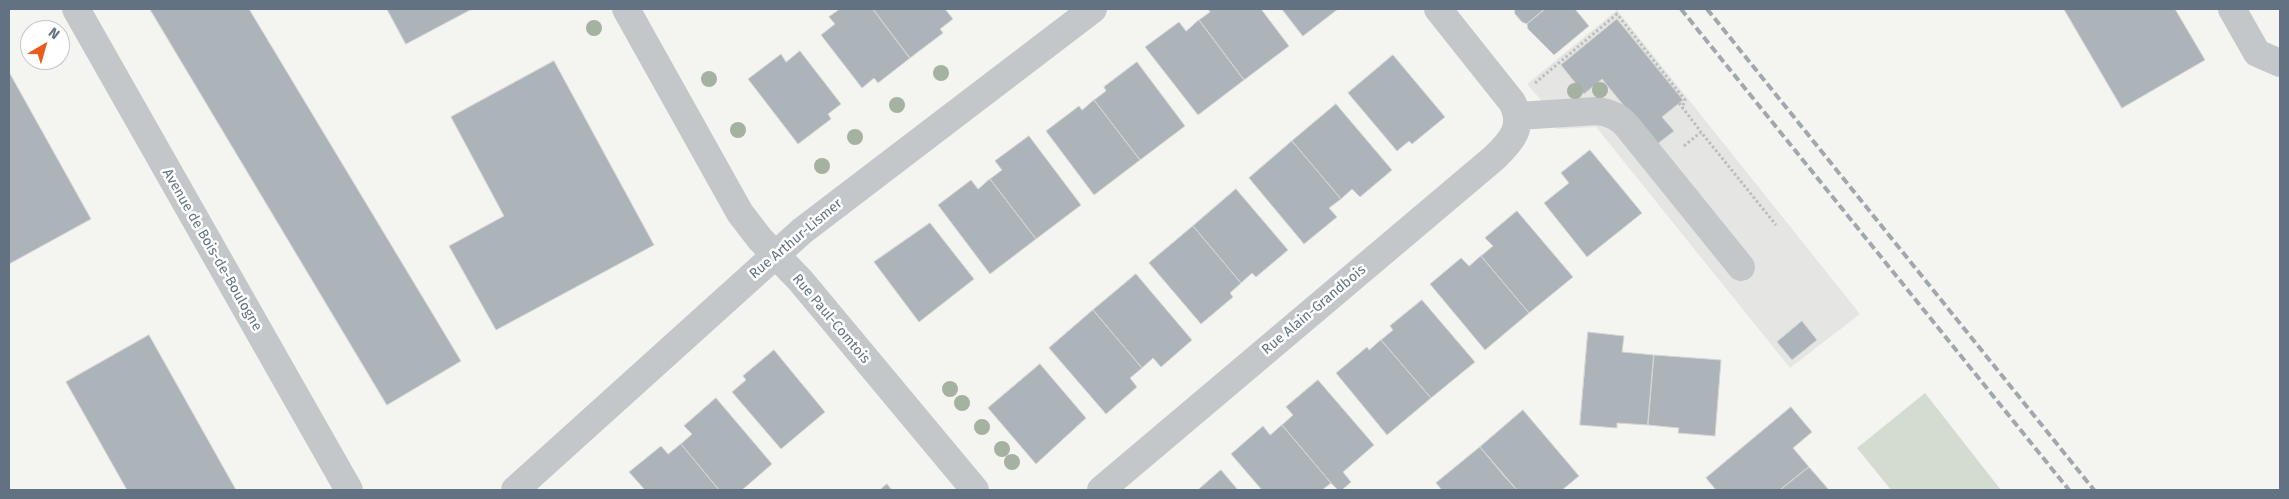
<!DOCTYPE html>
<style>
body{margin:0}
#map{position:relative;width:2289px;height:499px;overflow:hidden;background:#f4f5f0;font-family:"Fira Sans",sans-serif}
canvas{display:block}
.frame{position:absolute;inset:0;border:10px solid #627282;pointer-events:none}
.north{position:absolute;left:20px;top:20px;width:50px;height:50px;box-sizing:border-box;background:#fff;border:1px solid #c0c7cd;border-radius:50%;rotate:38deg;font-size:14px;font-weight:700;line-height:20px;text-align:center;color:#627282}
.north::after{content:'';display:block;margin:auto;width:18px;height:22px;background:#e85d1d;clip-path:polygon(50% 0,100% 100%,50% 72%,0 100%)}
</style>
<div id="map">
<canvas width="2289" height="499"></canvas>
<div class="frame"></div>
<div class="north">N</div>
</div>
<script>
const context = document.querySelector('canvas').getContext('2d');
context.lineJoin = 'round';
function fill(path, color) {
  context.fillStyle = color;
  context.fill(path, 'evenodd');
}
function strokePath(path, color, width, dash) {
  context.strokeStyle = color;
  context.lineWidth = width;
  context.lineCap = dash ? 'butt' : 'round';
  context.setLineDash(dash || []);
  context.stroke(path);
}
function write(font, color, halo, rows, align = 'center') {
  context.font = font + ' "Fira Sans",sans-serif';
  context.lineWidth = 5;
  context.setLineDash([]);
  context.textBaseline = 'middle';
  context.strokeStyle = halo;
  context.fillStyle = color;
  for (const [text, x, y, turn = 0] of rows) {
    context.save();
    context.translate(x, y);
    context.rotate((+turn || 0) * Math.PI / 180);
    context.textAlign = isNaN(turn) ? turn : align;
    if (halo) context.strokeText(text, 0, 0);
    context.fillText(text, 0, 0);
    context.restore();
  }
}
const built = new Path2D(`
 M1617,10l243,304 -70,54 -194,-241 -39,2 -17,-30 -13,-15z`);
const green = new Path2D(`
 M1925,393l76,97h-110l-34,-42z`);
const building = new Path2D(`
 M150,9h99l212,352 -74,44z
 M387,9h85l-66,35z
 M840,9h33l37,49 -32,25 -4,-5 -12,10 -41,-53 14,-11 -6,-7z
 M873,9h72l8,10 -13,10 3,4 -33,25z
 M1208,9h53l28,37 -45,34 -45,-60 11,-8z
 M1282,9h56l-35,27z
 M1515,9h30l-18,15 -5,-2 -7,-8z
 M1545,9h30l14,17 -35,29 -26,-26 -1,-5z
 M2064,9h111l30,51 -83,48z
 M1617,19l66,81 -21,17 12,14 -18,14 -54,-66 -18,15 -23,-29z
 M1199,20l45,60 -46,35 -53,-68 34,-25 7,9z
 M800,51l41,53 -13,10 3,5 -33,25 -50,-65 33,-25 5,8z
 M1393,55l52,62 -33,27 -3,-3 -12,10 -49,-58z
 M554,61l100,184 -158,85 -47,-84 55,-30 -53,-99z
 M1137,62l48,64 -45,34 -46,-60 12,-9 -2,-4z
 M9,72l82,147 -82,45z
 M1094,100l46,60 -46,35 -48,-64 33,-25 3,4z
 M1336,104l56,66 -32,27 -8,-8 -11,10 -49,-58z
 M1029,136l52,69 -45,34 -46,-60 12,-9 -7,-9z
 M1292,141l49,58 -12,9 8,9 -33,27 -55,-66z
 M1590,150l52,63 -55,44 -43,-54 25,-20 -8,-10z
 M990,179l46,60 -46,35 -52,-69 33,-25 7,9z
 M1236,189l52,61 -32,27 -4,-4 -11,10 -48,-57z
 M1517,211l56,66 -44,36 -48,-57 12,-10 -8,-8z
 M930,223l44,56 -55,43 -45,-60z
 M1193,226l48,57 -11,10 3,4 -32,27 -52,-61z
 M1481,256l48,57 -44,37 -55,-66 31,-26 8,8z
 M1136,274l56,66 -31,27 -8,-9 -11,10 -49,-58z
 M1422,300l53,62 -44,36 -50,-58 12,-10 -3,-4z
 M1093,310l49,58 -12,10 7,9 -31,27 -57,-66z
 M1802,321l15,19 -25,20 -15,-18z
 M1588,332l36,4 -2,16 32,3 -6,70 -31,-2v5l-37,-3z
 M149,335l87,155h-109l-61,-108z
 M1381,340l50,58 -44,37 -51,-62 31,-26 2,3z
 M774,350l51,62 -44,37 -49,-57 14,-12 -3,-4z
 M1654,355l67,5 -6,76 -37,-3 1,-5 -31,-3z
 M1040,364l46,54 -50,46 -48,-56z
 M1318,380l56,65 -31,27 8,10 -9,8h-4l-7,-7 -49,-58 11,-10 -7,-8z
 M716,398l56,66 -30,26h-23l-38,-46 11,-10 -8,-8z
 M1791,407l21,25 -19,16 16,19 -29,23h-64l-10,-12z
 M1523,410l56,66 -17,14h-45l-37,-43z
 M1282,425l49,58 -9,7h-60l-31,-36 32,-28 7,9z
 M681,444l24,29 14,17h-74l-16,-18 32,-26 7,8z
 M1480,447l24,29 13,14h-75l-6,-7z
 M1809,467l20,23h-49z
 M1221,470l17,20h-40z
 M887,484l5,6h-12z`);
const path = new Path2D(`
 M1535,83l82,-69 68,86 -3,8
 M1679,103l22,29
 M1684,146l17,-14 75,93`);
const minor = new Path2D(`
 M76,9l273,481
 M626,9l114,204 20,26 40,41 175,210
 M2232,9l25,44 23,10
 M1518,116l78,-5c13,1 22,5 31,15l114,141
 M515,490l287,-259 291,-222
 M1101,490l393,-332c18,-17 31,-32 18,-56l-74,-93`);
const rail = new Path2D(`
 M1681,9l388,481
 M1707,9l387,481`);
const trees = [
 [594,28],
 [941,73],
 [709,79],
 [1600,90],
 [1575,91],
 [897,105],
 [738,130],
 [855,137],
 [822,166],
 [950,389],
 [962,403],
 [982,427],
 [1002,449],
 [1012,462]
];
const streetNames = [
 ["Rue Arthur-Lismer",796,239,-40],
 ["Avenue de Bois-de-Boulogne",212,250,60],
 ["Rue Alain-Grandbois",1314,310,-40],
 ["Rue Paul-Comtois",831,319,50]
];
fill(built, '#e5e6e4');
fill(green, '#d4dcd1');
fill(building, '#acb3b9');
strokePath(building, '#d5d6d3', 1);
strokePath(path, '#bbbdbf', 3, [2.5, 2.5]);
strokePath(minor, '#c4c7ca', 28);
strokePath(rail, '#a1a7ad', 4, [8, 4]);
context.fillStyle = '#a5b1a1';
for (const [x, y] of trees) {
  context.beginPath();
  context.arc(x, y, 8, 0, 2 * Math.PI);
  context.fill();
}
write('14px', '#627282', '#fff', streetNames);
</script>
